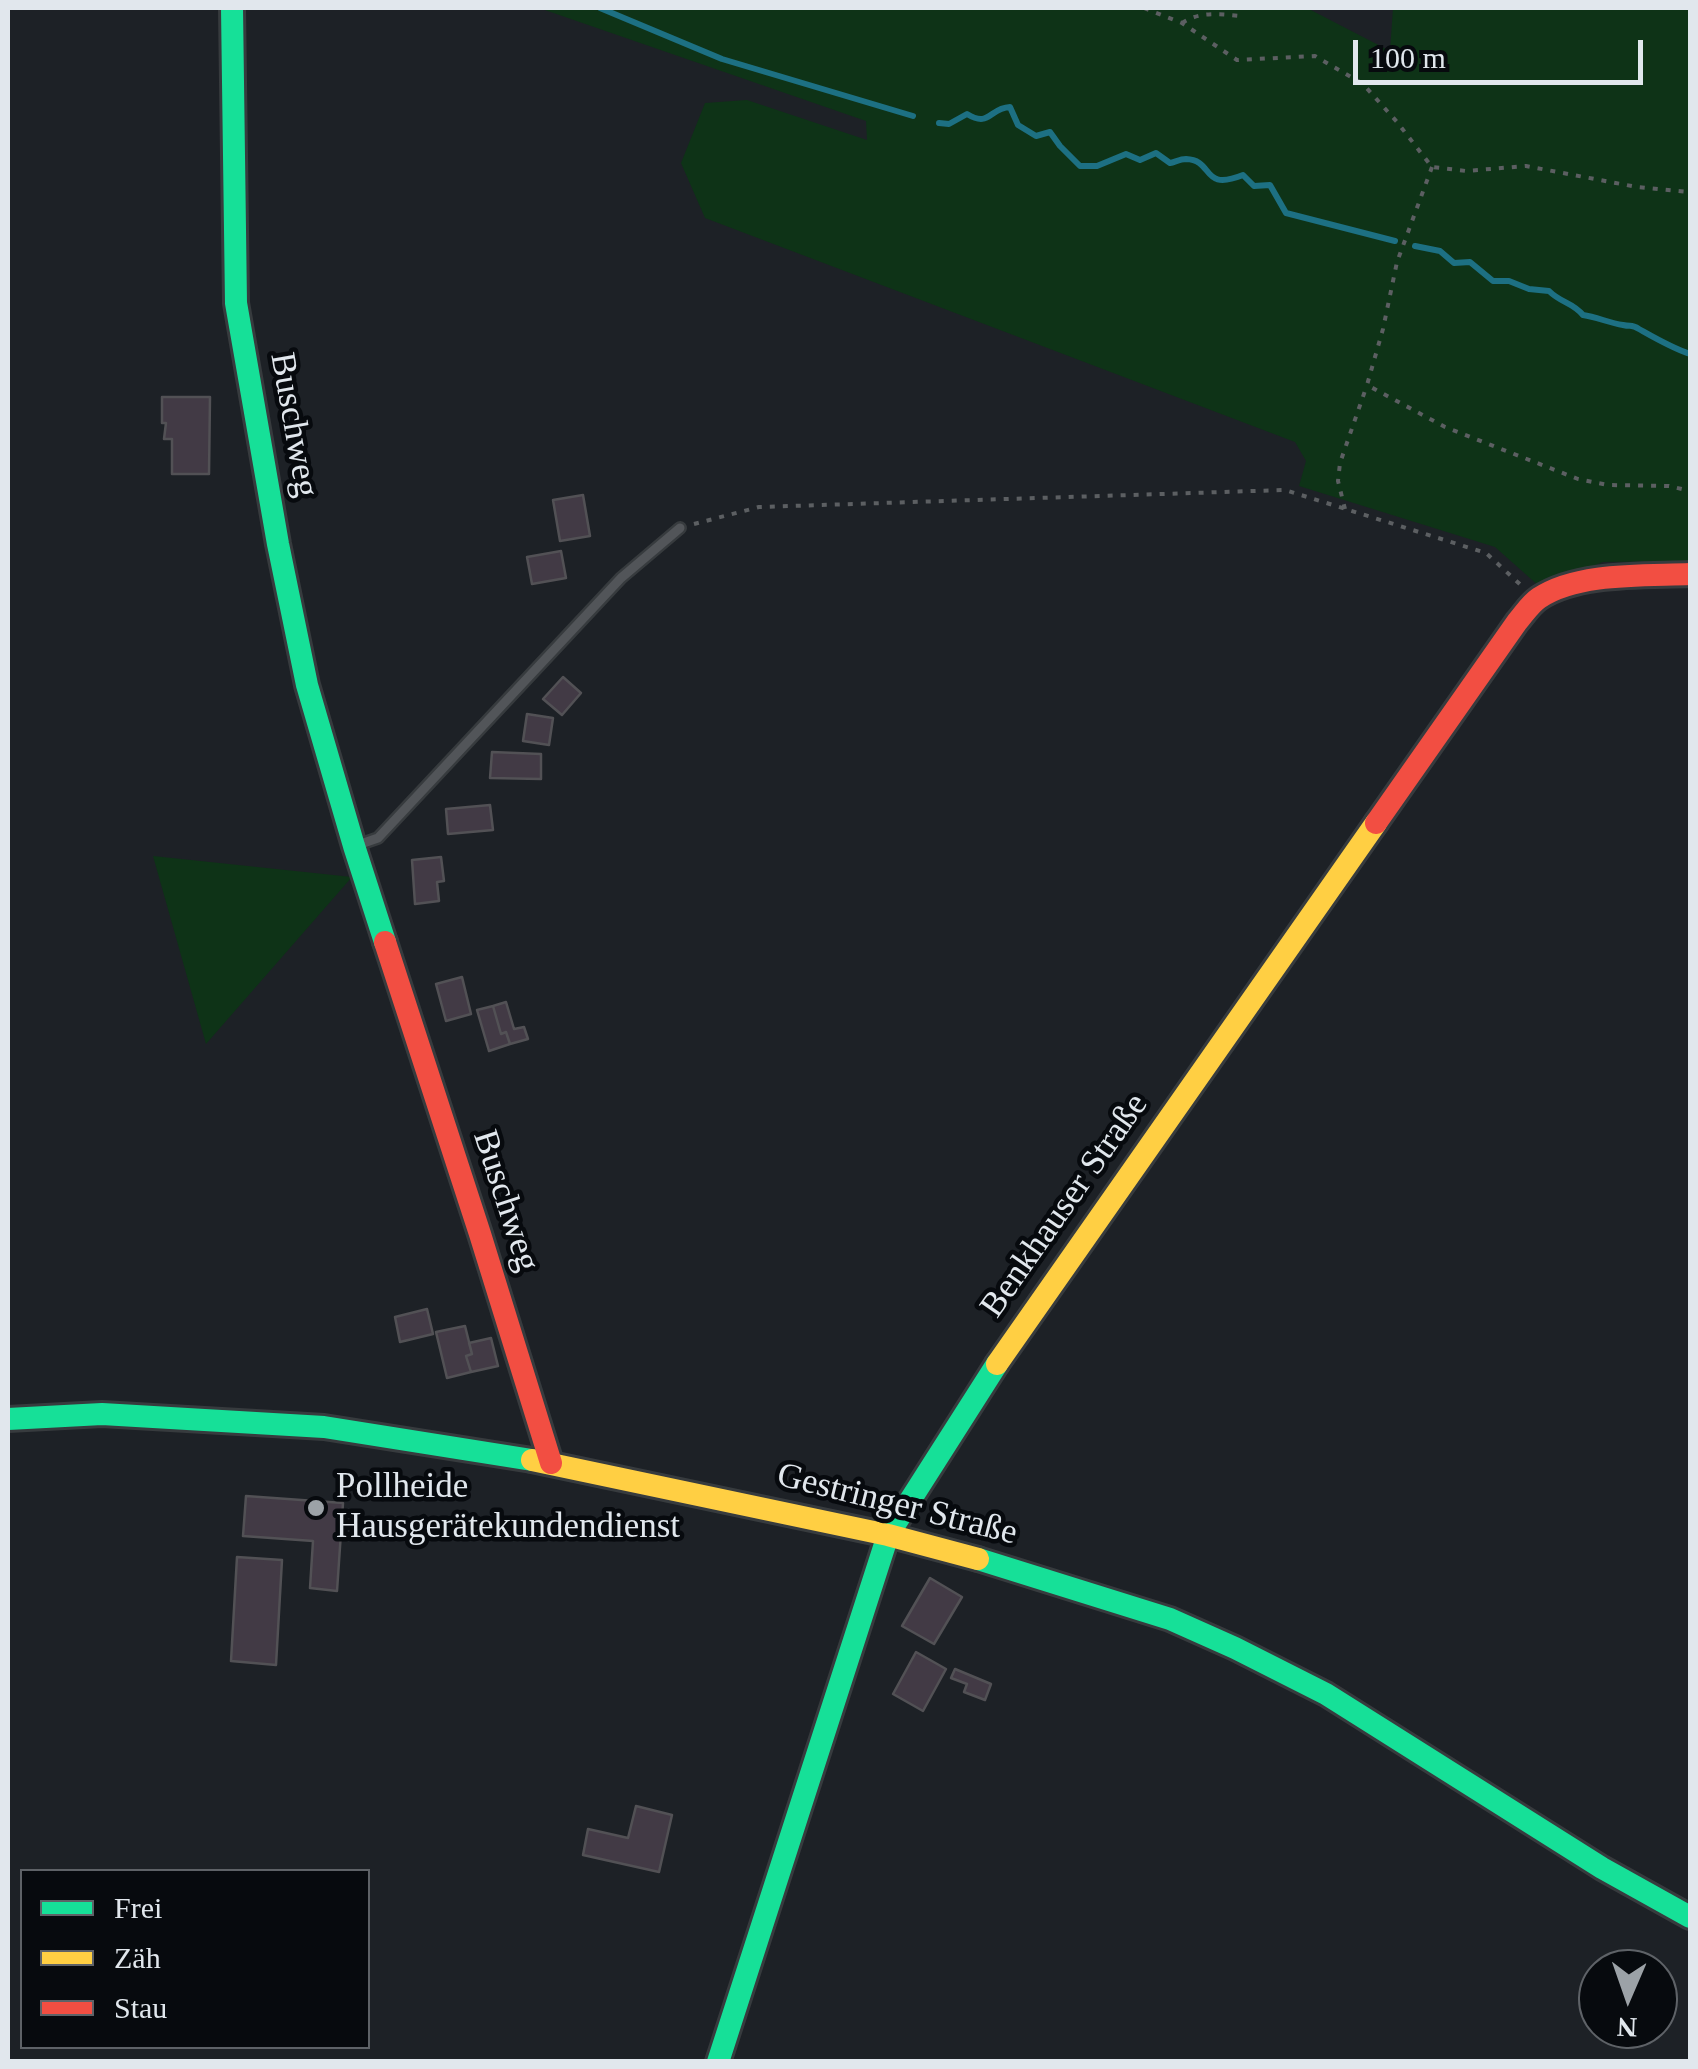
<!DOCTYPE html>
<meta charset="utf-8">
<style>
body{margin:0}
#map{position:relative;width:1698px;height:2069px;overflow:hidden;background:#1d2126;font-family:Georgia,serif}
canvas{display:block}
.frame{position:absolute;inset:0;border:10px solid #e1e7ed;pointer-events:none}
.legend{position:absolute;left:20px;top:1869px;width:350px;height:180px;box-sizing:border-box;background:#070a0e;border:2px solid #5e6267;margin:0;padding:12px 18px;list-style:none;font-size:30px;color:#e1e7ed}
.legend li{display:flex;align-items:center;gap:20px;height:50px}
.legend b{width:50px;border:2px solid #5e6267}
.north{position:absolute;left:1578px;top:1949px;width:100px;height:100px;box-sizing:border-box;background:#070a0e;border:2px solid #5e6267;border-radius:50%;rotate:182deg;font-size:28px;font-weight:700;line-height:40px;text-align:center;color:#e1e7ed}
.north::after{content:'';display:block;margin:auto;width:35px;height:45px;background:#9ca2a7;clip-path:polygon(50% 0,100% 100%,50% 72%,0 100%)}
.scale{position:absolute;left:1353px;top:40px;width:290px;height:45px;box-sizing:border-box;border:5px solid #e1e7ed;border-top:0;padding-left:12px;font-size:30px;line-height:35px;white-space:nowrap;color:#e1e7ed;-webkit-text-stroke:8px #070a0e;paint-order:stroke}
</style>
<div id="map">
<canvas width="1698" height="2069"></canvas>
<div class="frame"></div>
<ul class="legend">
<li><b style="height:12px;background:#16e098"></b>Frei</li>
<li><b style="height:12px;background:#ffcf43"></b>Zäh</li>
<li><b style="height:12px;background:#f24e42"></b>Stau</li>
</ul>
<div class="north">N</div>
<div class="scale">100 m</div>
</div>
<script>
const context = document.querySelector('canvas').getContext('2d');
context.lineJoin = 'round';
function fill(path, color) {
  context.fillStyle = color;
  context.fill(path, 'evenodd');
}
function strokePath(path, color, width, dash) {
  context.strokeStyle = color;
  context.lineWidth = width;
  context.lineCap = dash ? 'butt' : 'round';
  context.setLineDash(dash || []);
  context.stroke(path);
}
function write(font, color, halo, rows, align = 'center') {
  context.font = font + ' Georgia,serif';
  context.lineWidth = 9;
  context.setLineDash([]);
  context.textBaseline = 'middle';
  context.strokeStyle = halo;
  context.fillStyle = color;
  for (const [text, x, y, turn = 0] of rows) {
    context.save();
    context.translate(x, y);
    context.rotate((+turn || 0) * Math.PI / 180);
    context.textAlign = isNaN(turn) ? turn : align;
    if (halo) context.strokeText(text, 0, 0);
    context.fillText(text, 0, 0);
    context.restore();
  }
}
const green = new Path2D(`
 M539,8h768l83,43 3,-43h297v553l-87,1 -63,25 -45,-40 -196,-61 7,-25 -11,-19 -590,-224 -24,-55 24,-60 42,-3 120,40 -1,-19z
 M153,856l199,21 -146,167z`);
const stream = new Path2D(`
 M600,8l122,51 191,57
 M939,123l10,1 18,-10c23,14 22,-6 43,-7l8,18 18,11 14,-4 10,14 20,20h17l29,-12 14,6 16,-7 14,10c5,-1 10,-4 16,-4 29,1 14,33 57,16l11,11 16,-1 16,28 109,28
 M1415,246l25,5 14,12 16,-1 23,19h16l20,8 20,2c12,12 23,11 34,24 14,2 26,8 40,10 9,2 8,-1 16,4 16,9 33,19 51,25`);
const building = new Path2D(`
 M162,397h48l-1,77h-37v-35h-8l2,-16h-4z
 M583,495l7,41 -30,5 -7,-41z
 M561,551l5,27 -34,6 -5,-27z
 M563,677l18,16 -19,22 -19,-16z
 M527,714l26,4 -4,27 -26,-4z
 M492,752l49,2v25l-51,-1z
 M490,805l3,25 -45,4 -2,-25z
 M441,857l3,24 -7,1 2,19 -24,3 -3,-44z
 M462,977l9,37 -25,7 -10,-37z
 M506,1002l8,27 10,-2 4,12 -18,5 -4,-12 -5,2 -8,-28z
 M493,1006l8,28 5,-2 4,12 -21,7 -12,-41z
 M427,1309l6,25 -33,8 -5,-25z
 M465,1326l7,28 -6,2 5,16 -24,6 -11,-46z
 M491,1338l7,28 -27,6 -5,-16 6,-2 -3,-11z
 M246,1496l97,7 -6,88 -27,-3 3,-47 -70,-5z
 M237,1557l45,3 -6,105 -45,-4z
 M930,1578l32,19 -28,47 -32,-18z
 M916,1652l30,17 -23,42 -30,-17z
 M955,1669l36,15 -6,16 -21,-8 3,-8 -16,-6z
 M636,1806l36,9 -13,57 -76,-17 5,-26 40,9z`);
const path = new Path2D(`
 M1144,8l38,15 55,37 78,-4 48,28 34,38 35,45 34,4 60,-5 111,21 53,5
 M1182,23c18,-12 38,-9 58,-7
 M1432,167l-35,95 -14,67 -16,56 78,42 133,52 30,6 61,1 21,5
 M1345,509l-7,-28 2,-18 27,-78
 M694,524l65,-17 526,-17 201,63 38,35`);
const lane = new Path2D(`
 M355,846l23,-8 243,-260 59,-50`);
const fast = new Path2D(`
 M232,8l4,295 42,241 29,141 47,161 31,96
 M8,1419l94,-5 222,13 208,33
 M978,1559l192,60 65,29 91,46 276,174 88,49
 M718,2062l170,-527 109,-171`);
const slow = new Path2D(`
 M997,1364l379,-541
 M532,1460l356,75 90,24`);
const jam = new Path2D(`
 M1376,823l141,-201c7,-8 13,-18 22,-24 39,-26 106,-22 151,-24
 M385,942l95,292 71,229`);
const markers = [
 [316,1508,10,"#9ca2a7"]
];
const streetNames = [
 ["Buschweg",293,425,80],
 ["Buschweg",505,1201,72],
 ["Benkhauser Straße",1065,1206,-55],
 ["Gestringer Straße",897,1505,14]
];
const poiNames = [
 ["Pollheide",336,1488],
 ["Hausgerätekundendienst",336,1528]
];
fill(green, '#0e3317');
strokePath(stream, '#1d7083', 6);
fill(building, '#423a45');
strokePath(building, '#525155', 2.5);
strokePath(lane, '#373b3e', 14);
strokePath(fast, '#373b3e', 28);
strokePath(slow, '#373b3e', 28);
strokePath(jam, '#373b3e', 28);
strokePath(path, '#5c5f62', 4, [5, 8]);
strokePath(lane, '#525559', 9);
strokePath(fast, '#16e098', 22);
strokePath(slow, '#ffcf43', 22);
strokePath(jam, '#f24e42', 22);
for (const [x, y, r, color] of markers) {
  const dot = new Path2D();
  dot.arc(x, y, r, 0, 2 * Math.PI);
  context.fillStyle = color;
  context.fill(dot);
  strokePath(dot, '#070a0e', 4);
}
write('35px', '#e1e7ed', '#070a0e', streetNames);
write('35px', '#e1e7ed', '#070a0e', poiNames, 'left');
</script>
